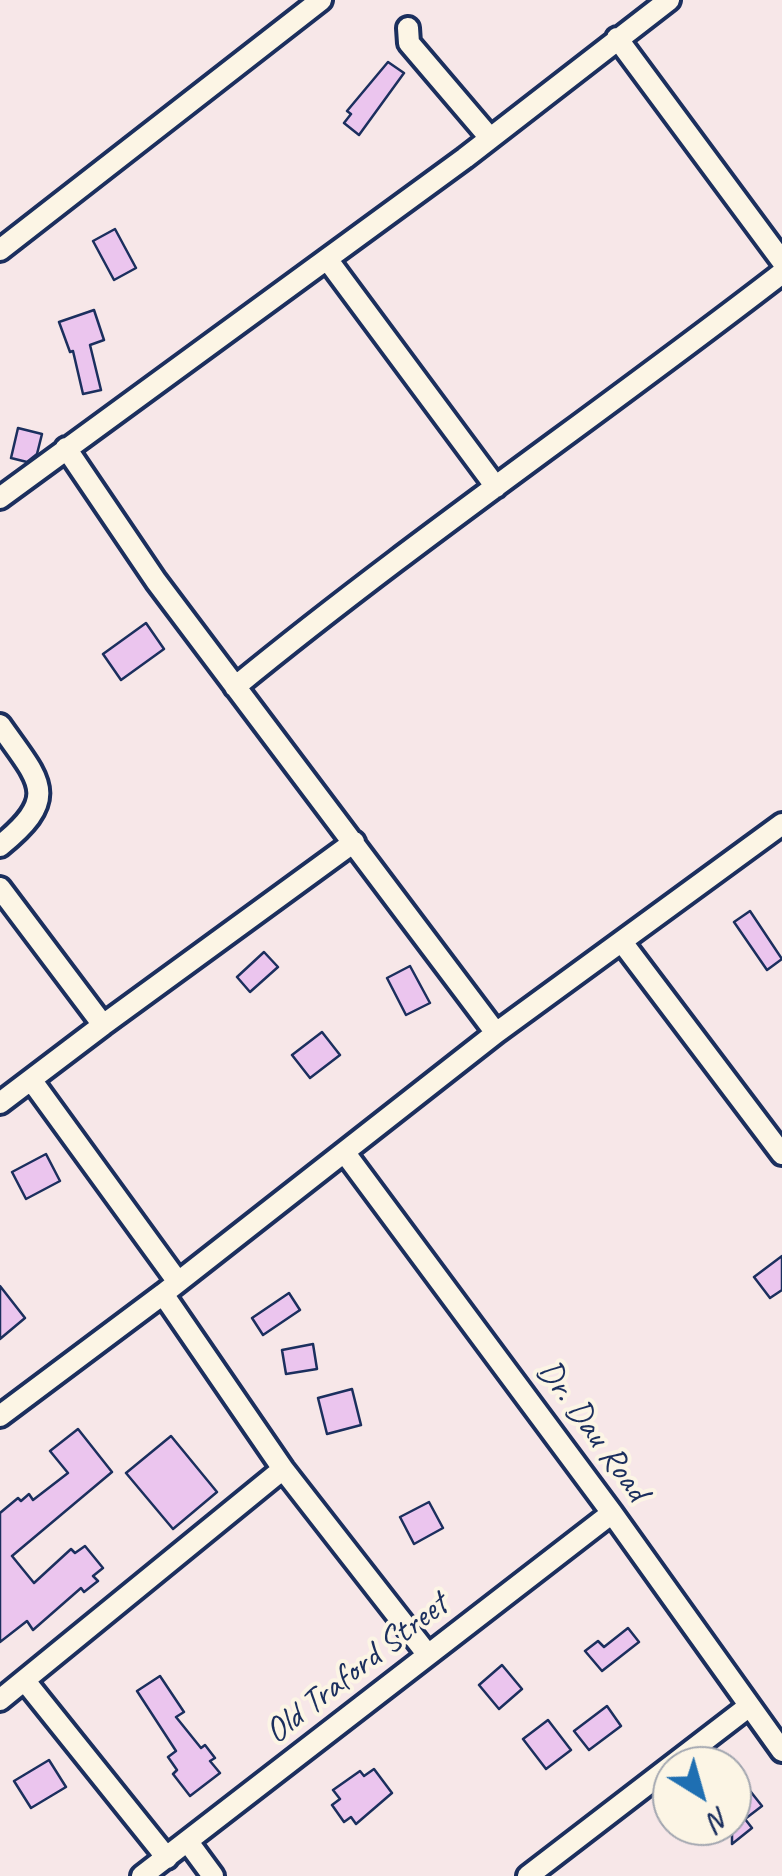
<!DOCTYPE html>
<style>
body{margin:0}
#map{position:relative;width:782px;height:1876px;overflow:hidden;background:#f7e7e8;font-family:Caveat,sans-serif}
canvas{display:block}
.north{position:absolute;left:652px;top:1746px;width:100px;height:100px;box-sizing:border-box;background:#fcf5e5;border:2px solid #a2a6af;border-radius:50%;rotate:143deg;font-size:28px;font-weight:700;line-height:40px;text-align:center;color:#1b2f5e}
.north::after{content:'';display:block;margin:auto;width:35px;height:45px;background:#1f6fb2;clip-path:polygon(50% 0,100% 100%,50% 72%,0 100%)}
</style>
<div id="map">
<canvas width="782" height="1876"></canvas>
<div class="north">N</div>
</div>
<script>
const context = document.querySelector('canvas').getContext('2d');
context.lineJoin = 'round';
function fill(path, color) {
  context.fillStyle = color;
  context.fill(path, 'evenodd');
}
function strokePath(path, color, width, dash) {
  context.strokeStyle = color;
  context.lineWidth = width;
  context.lineCap = dash ? 'butt' : 'round';
  context.setLineDash(dash || []);
  context.stroke(path);
}
function write(font, color, halo, rows, align = 'center') {
  context.font = font + ' Caveat,sans-serif';
  context.lineWidth = 8;
  context.setLineDash([]);
  context.textBaseline = 'middle';
  context.strokeStyle = halo;
  context.fillStyle = color;
  for (const [text, x, y, turn = 0] of rows) {
    context.save();
    context.translate(x, y);
    context.rotate((+turn || 0) * Math.PI / 180);
    context.textAlign = isNaN(turn) ? turn : align;
    if (halo) context.strokeText(text, 0, 0);
    context.fillText(text, 0, 0);
    context.restore();
  }
}
const building = new Path2D(`
 M388,62l16,11 -45,62 -15,-12 7,-9 -4,-3z
 M115,229l21,39 -22,12 -21,-39z
 M94,310l10,30 -14,5 11,45 -18,4 -10,-43 -3,1 -11,-30z
 M18,428l24,6 -5,20 -10,8 -16,-4z
 M146,623l18,26 -43,31 -18,-26z
 M750,911l32,48 -15,11 -33,-48z
 M264,952l14,15 -28,25 -13,-15z
 M410,966l20,37 -24,12 -19,-37z
 M322,1032l18,23 -30,23 -18,-23z
 M46,1154l14,27 -34,18 -14,-27z
 M782,1256v34l-12,8 -16,-21z
 M0,1286l25,32 -25,21z
 M289,1293l11,17 -37,25 -11,-17z
 M313,1344l4,25 -31,5 -4,-24z
 M352,1389l9,36 -34,9 -9,-36z
 M78,1429l34,43 -100,84 22,27 37,-34 4,4 10,-7 18,22 -10,8 5,5 -14,11 -3,-4 -48,42 -6,-9 -27,21v-129l18,-15 3,3 8,-7 4,6 35,-27 -18,-22z
 M171,1436l46,56 -44,37 -47,-56z
 M429,1502l14,26 -29,16 -14,-27z
 M628,1628l11,14 -37,29 -17,-20 13,-10 6,6z
 M502,1665l20,24 -23,20 -20,-24z
 M160,1676l24,36 -8,5 25,31 4,-3 10,13 -5,3 10,12 -30,23 -17,-22 4,-4 -9,-13 8,-6 -39,-60z
 M607,1706l14,20 -32,24 -15,-19z
 M548,1720l23,30 -25,19 -23,-30z
 M49,1760l17,27 -35,21 -17,-27z
 M374,1769l18,24 -36,31 -5,-7 -7,5 -12,-17 8,-6 -7,-9 27,-19 4,5z
 M747,1787l15,19 -17,13 7,9 -20,16v-45z`);
const street = new Path2D(`
 M408,28l1,15 81,95
 M617,38l165,223
 M0,250l321,-250
 M327,259l169,228
 M66,448l90,133 340,452
 M0,498l465,-340 204,-158
 M235,687c177,-145 366,-274 547,-414
 M0,725c39,56 62,71 0,121
 M0,888l103,137 -103,78
 M622,942l160,212
 M103,1025l251,-183
 M32,1081l146,201
 M345,1153l267,360 170,238
 M163,1294l120,175 145,186
 M0,1416l163,-122 333,-261 286,-209
 M25,1681l142,177
 M0,1700l283,-231
 M188,1842l25,34
 M142,1876l470,-363
 M528,1876l220,-169`);
const streetNames = [
 ["Dr. Dau Road",592,1431,54],
 ["Old Traford Street",357,1669,-38]
];
fill(building, '#ebc5ee');
strokePath(building, '#1b2f5e', 2.5);
strokePath(street, '#1b2f5e', 28);
strokePath(street, '#fcf5e5', 20);
write('35px', '#1b2f5e', '#fcf5e5', streetNames);
</script>
